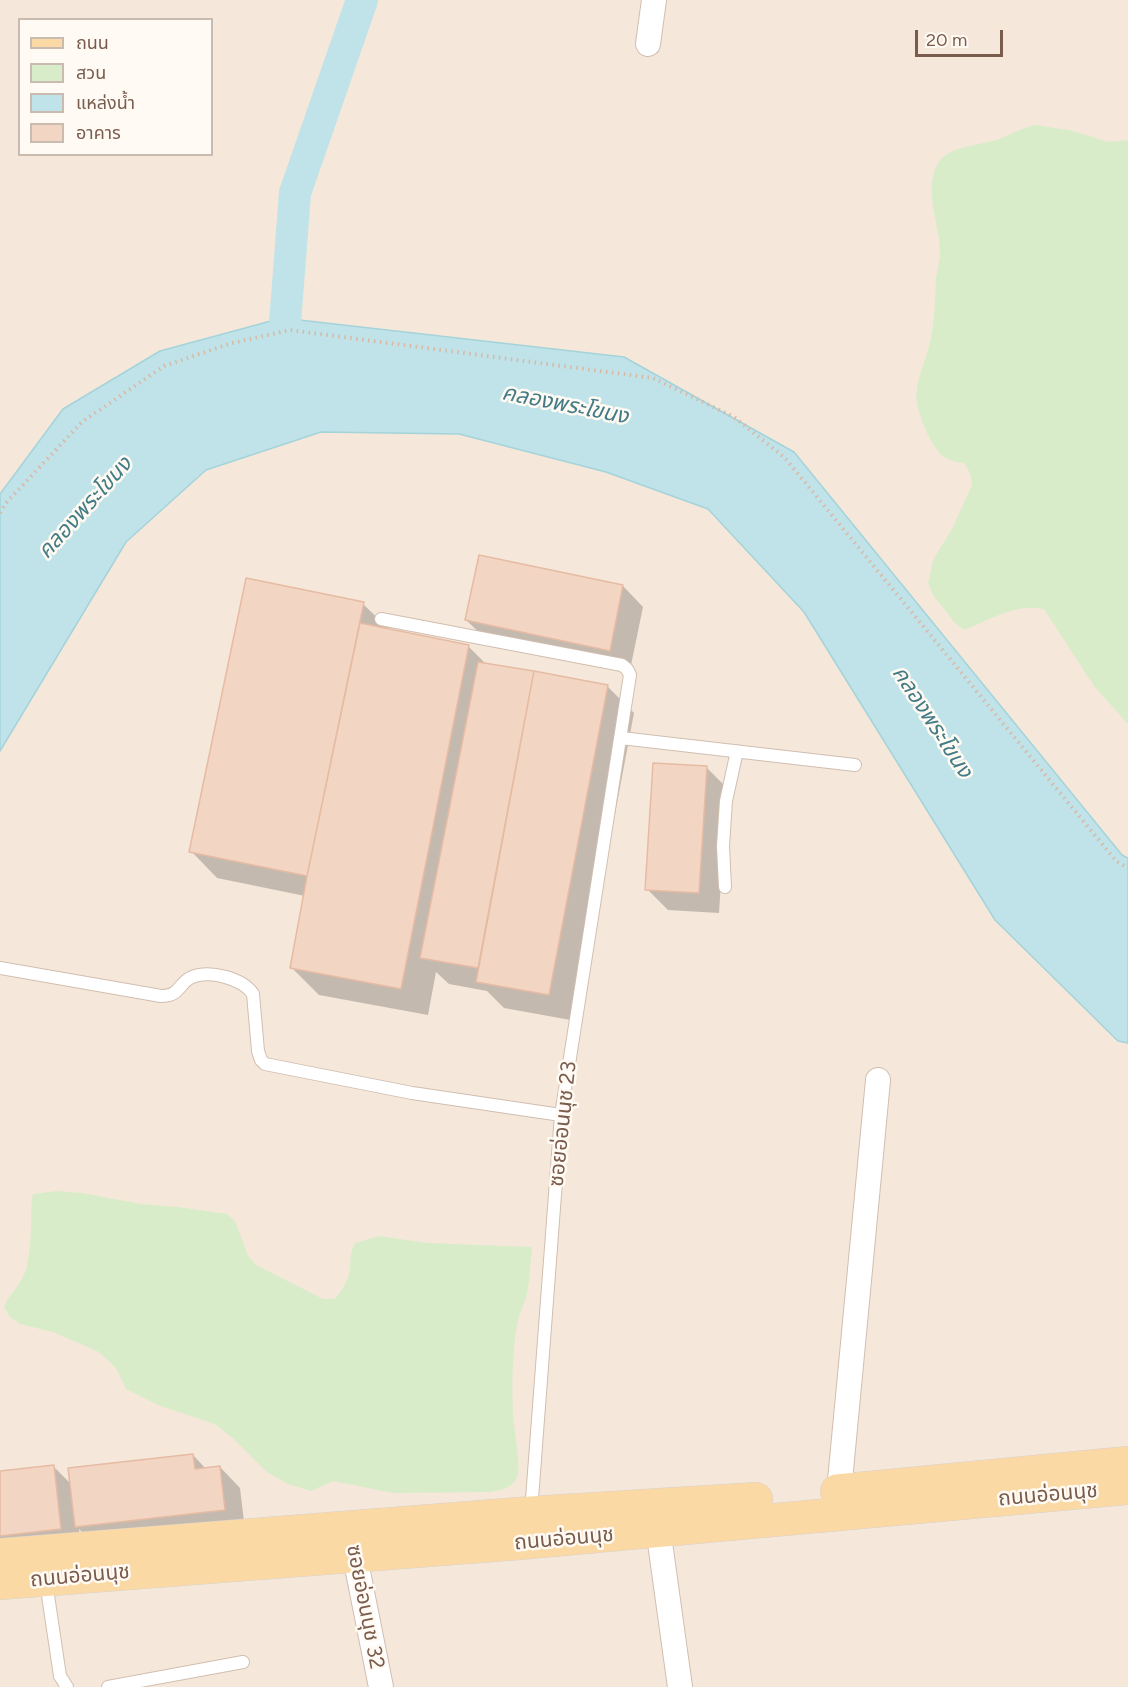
<!DOCTYPE html>
<meta charset="utf-8">
<style>
body{margin:0}
#map{position:relative;width:1128px;height:1687px;overflow:hidden;background:#fdf6ec;font-family:Figtree,"Noto Sans Thai",sans-serif}
canvas{display:block}
.legend{position:absolute;left:18px;top:18px;width:195px;height:138px;box-sizing:border-box;background:#fffaf3;border:2px solid #cabbb1;margin:0;padding:8px 10px;list-style:none;font-size:18px;color:#7a5c4d}
.legend li{display:flex;align-items:center;gap:12px;height:30px}
.legend b{width:30px;border:2px solid #cabbb1}
.scale{position:absolute;left:915px;top:30px;width:88px;height:27px;box-sizing:border-box;border:3px solid #7a5c4d;border-top:0;padding-left:8px;font-size:18px;line-height:21px;white-space:nowrap;color:#7a5c4d;-webkit-text-stroke:4px #fffaf3;paint-order:stroke}
</style>
<div id="map">
<canvas width="1128" height="1687"></canvas>
<ul class="legend">
<li><b style="height:8px;background:#fbd9a5"></b>ถนน</li>
<li><b style="height:16px;background:#d8ecc9"></b>สวน</li>
<li><b style="height:16px;background:#bfe3e8"></b>แหล่งน้ำ</li>
<li><b style="height:16px;background:#f3d5c3"></b>อาคาร</li>
</ul>
<div class="scale">20 m</div>
</div>
<script>
const context = document.querySelector('canvas').getContext('2d');
context.lineJoin = 'round';
function fill(path, color) {
  context.fillStyle = color;
  context.fill(path, 'evenodd');
}
function strokePath(path, color, width, dash) {
  context.strokeStyle = color;
  context.lineWidth = width;
  context.lineCap = dash ? 'butt' : 'round';
  context.setLineDash(dash || []);
  context.stroke(path);
}
function write(font, color, halo, rows, align = 'center') {
  context.font = font + ' Figtree,"Noto Sans Thai",sans-serif';
  context.lineWidth = 5;
  context.setLineDash([]);
  context.textBaseline = 'middle';
  context.strokeStyle = halo;
  context.fillStyle = color;
  for (const [text, x, y, turn = 0] of rows) {
    context.save();
    context.translate(x, y);
    context.rotate((+turn || 0) * Math.PI / 180);
    context.textAlign = isNaN(turn) ? turn : align;
    if (halo) context.strokeText(text, 0, 0);
    context.fillText(text, 0, 0);
    context.restore();
  }
}
const residential = new Path2D(`
 M0,0h1128v1687h-1128zM20,20h192v134h-192z`);
const green = new Path2D(`
 M1036,125l37,6 35,11 20,-2v584l-34,-38 -50,-77c-29,-6 -54,11 -80,21l-9,-7 -22,-28 -5,-12 5,-23 19,-31 20,-44 -2,-12 -6,-10c-7,-1 -15,-2 -21,-7 -11,-8 -24,-39 -26,-53 -3,-21 9,-41 13,-61 5,-22 5,-43 6,-64 1,-7 3,-15 4,-23 1,-28 -17,-62 -3,-90 11,-21 46,-19 65,-27 12,-5 21,-11 34,-13z
 M57,1191l25,2 59,11 37,3 49,7 8,7 13,35 8,9 67,34h12c5,-7 11,-14 13,-22 4,-13 0,-20 7,-34l24,-7 48,7 105,4c-2,16 -2,32 -5,47 -2,9 -7,17 -9,26 -6,30 -6,63 -5,93 0,15 9,52 4,64 -6,12 -16,13 -27,15l-97,1 -60,-12 -22,10 -23,-7 -21,-12 -33,-33 -19,-15 -57,-19 -32,-16 -10,-21 -17,-16 -46,-20 -33,-8 -10,-7 -6,-10c6,-15 20,-25 23,-41 2,-12 4,-26 4,-39 1,-11 -1,-21 2,-33z`);
const water = new Path2D(`
 M282,318l342,39 170,95 328,403 6,3v185l-10,-2 -123,-121 -191,-308 -96,-103 -102,-37 -147,-38 -138,-2 -115,38 -80,72 -126,209v-257l63,-85 97,-58z`);
const shadow = new Path2D(`
 M623,586l20,21 -13,63 -143,-30 -21,-20z
 M363,604l28,27 78,16 18,18 120,21 27,27 -58,308 -72,-13 -17,-17 -38,-7 -13,-12 -8,43 -109,-20 -27,-27 13,-72 -88,-18 -26,-27z
 M706,767l21,21 -8,125 -51,-3 -21,-21z
 M193,1455l13,14 14,-2 20,21 5,42 -148,17 -18,-18 2,21 -81,8v-86l54,-5 18,18z`);
const canal = new Path2D(`
 M282,362l13,-169 67,-193`);
const building = new Path2D(`
 M479,555l144,30 -13,66 -145,-31z
 M246,578l118,24 -57,274 -118,-24z
 M360,623l109,22 -68,344 -111,-21 17,-92z
 M478,662l56,9 -56,297 -58,-10z
 M534,671l74,14 -59,310 -73,-13z
 M653,763l54,3 -8,127 -54,-3z
 M193,1454l2,15 25,-3 5,44 -150,17 -7,-59z
 M54,1465l7,64 -61,7v-65z`);
const path = new Path2D(`
 M0,513l5,-9 77,-82 82,-56 68,-23 58,-13 363,48 81,39 51,41 331,403 12,7`);
const service = new Path2D(`
 M381,619l241,46 5,4 3,6 -69,440 -30,397
 M621,738l234,27
 M725,887l-2,-41 3,-45 11,-50
 M0,968l161,28c20,0 17,-13 31,-19 18,-7 50,1 61,17l5,57 3,9 4,4 147,29 149,22
 M46,1582l14,94 7,11
 M108,1687l135,-25`);
const minor = new Path2D(`
 M648,44l6,-44
 M839,1491l39,-411
 M656,1514l24,173
 M352,1542l29,145`);
const primary = new Path2D(`
 M837,1491l291,-28
 M0,1555l531,-42 225,-14
 M0,1583l520,-40 608,-55`);
const streetNames = [
 ["ซอยอ่อนนุช 23",563,1124,-84],
 ["ถนนอ่อนนุช",1048,1495,-5],
 ["ถนนอ่อนนุช",564,1539,-5],
 ["ถนนอ่อนนุช",80,1576,-5],
 ["ซอยอ่อนนุช 32",365,1607,79]
];
const waterNames = [
 ["คลองพระโขนง",565,405,11],
 ["คลองพระโขนง",85,508,-48],
 ["คลองพระโขนง",932,722,57]
];
fill(residential, '#f5e8da');
fill(green, '#d8ecc9');
fill(water, '#bfe3e8');
strokePath(water, '#a5d3da', 1.5);
fill(shadow, '#0003');
strokePath(canal, '#bfe3e8', 32);
fill(building, '#f3d5c3');
strokePath(building, '#e6bba3', 1.5);
strokePath(service, '#d1beb0', 14);
strokePath(minor, '#d1beb0', 26);
strokePath(primary, '#dad1cd', 34);
strokePath(path, '#d9b8a5', 4, [1.5, 4.5]);
strokePath(service, '#fff', 12);
strokePath(minor, '#fff', 24);
strokePath(primary, '#fbd9a5', 33);
write('21px', '#7a5c4d', '#fffaf3', streetNames);
write('italic 22px', '#437c86', '#fffaf3', waterNames);
</script>
